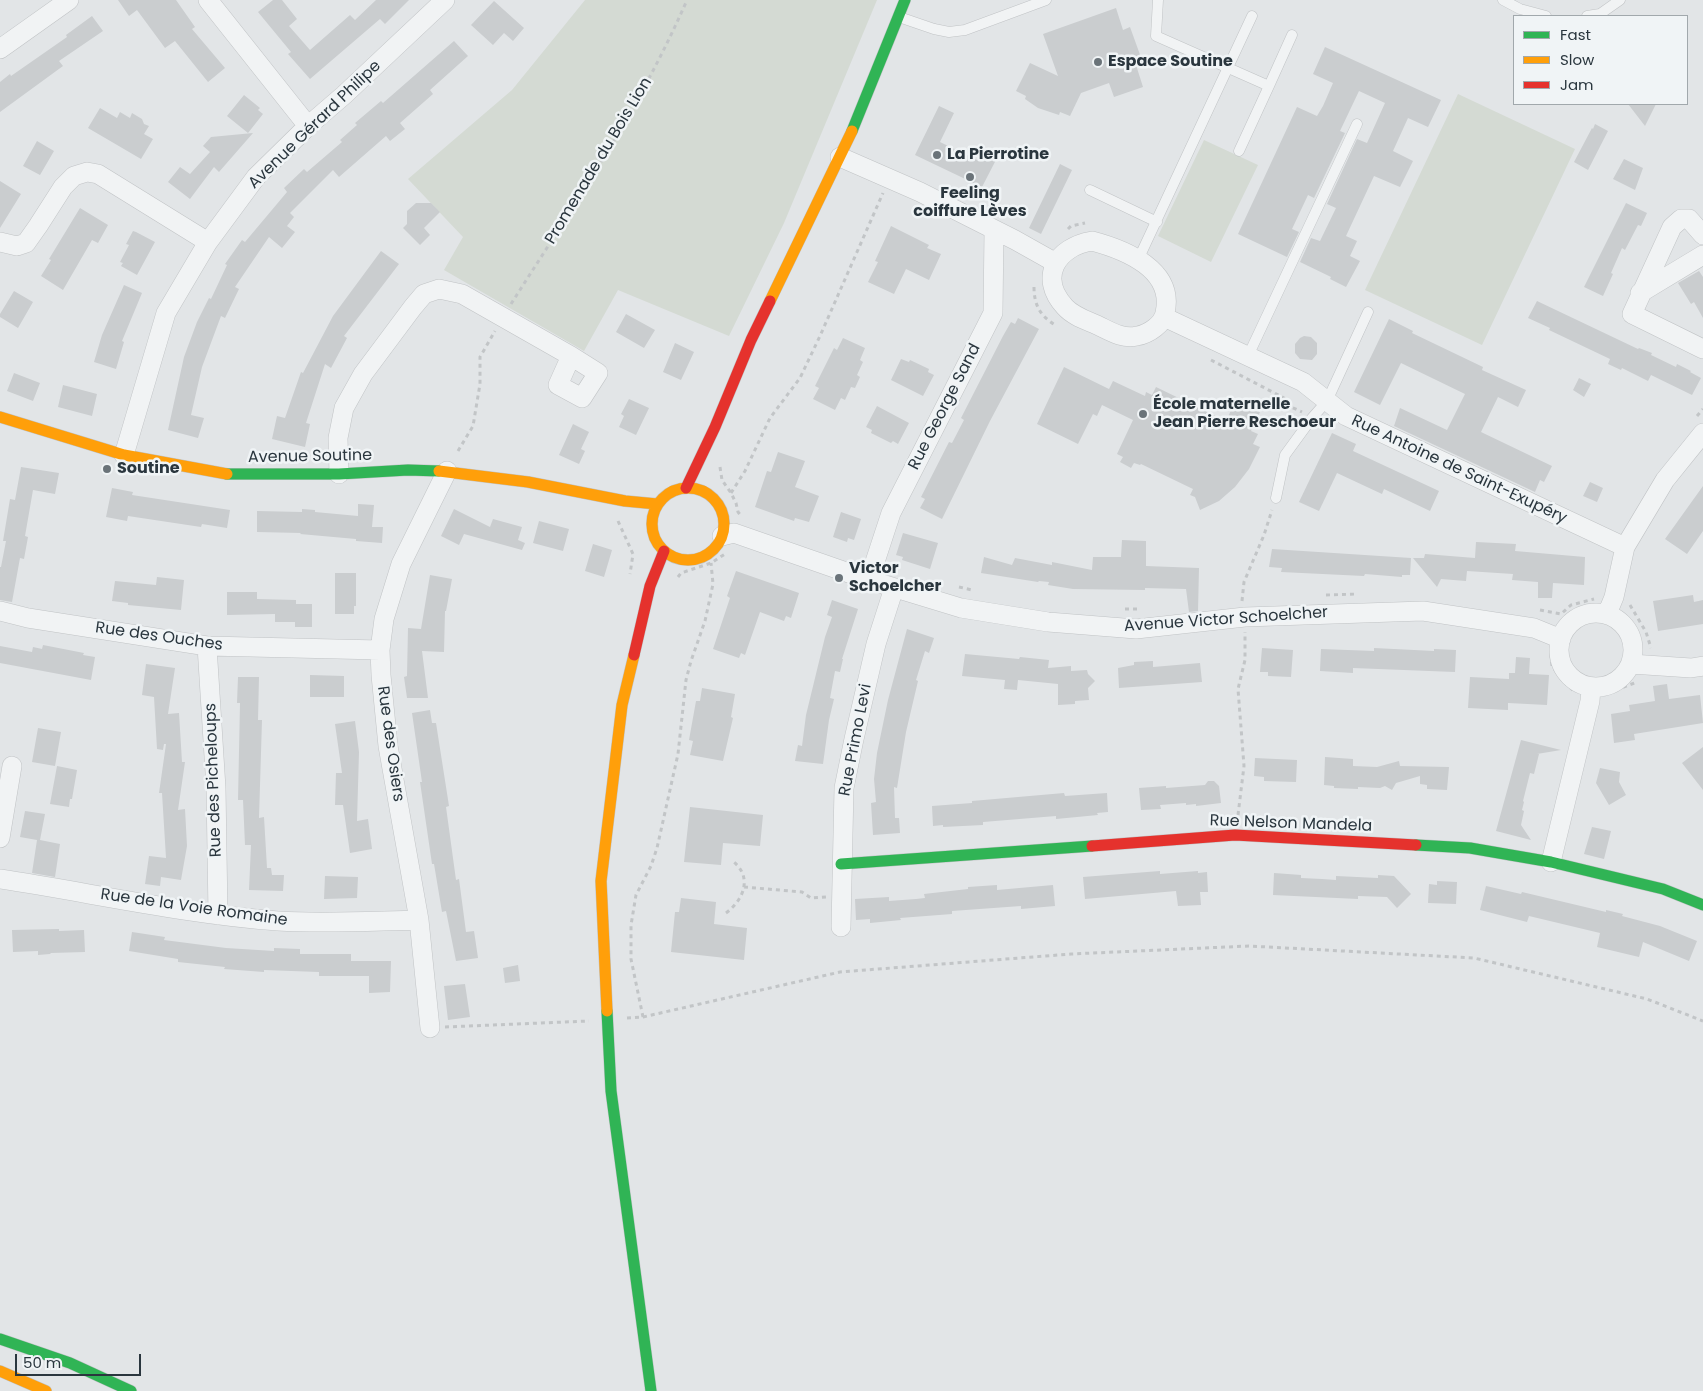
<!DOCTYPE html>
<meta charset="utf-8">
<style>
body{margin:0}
#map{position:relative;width:1703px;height:1391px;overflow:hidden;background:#e2e5e7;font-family:Poppins,sans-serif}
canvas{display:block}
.legend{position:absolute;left:1513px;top:15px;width:175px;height:90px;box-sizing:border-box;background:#f0f4f6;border:1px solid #a1a8ac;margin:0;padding:6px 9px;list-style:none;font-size:15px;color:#2a363e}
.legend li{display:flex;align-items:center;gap:10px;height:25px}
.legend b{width:25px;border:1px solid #a1a8ac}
.scale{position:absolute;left:15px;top:1354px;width:126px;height:22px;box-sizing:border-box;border:2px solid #2a363e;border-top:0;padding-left:6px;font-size:15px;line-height:18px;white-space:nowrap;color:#2a363e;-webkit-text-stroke:4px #f0f4f6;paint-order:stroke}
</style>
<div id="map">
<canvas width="1703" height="1391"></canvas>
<ul class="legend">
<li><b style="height:6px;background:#30b455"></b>Fast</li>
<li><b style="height:6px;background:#ff9f0a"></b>Slow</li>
<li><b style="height:6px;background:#e5322d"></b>Jam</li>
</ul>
<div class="scale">50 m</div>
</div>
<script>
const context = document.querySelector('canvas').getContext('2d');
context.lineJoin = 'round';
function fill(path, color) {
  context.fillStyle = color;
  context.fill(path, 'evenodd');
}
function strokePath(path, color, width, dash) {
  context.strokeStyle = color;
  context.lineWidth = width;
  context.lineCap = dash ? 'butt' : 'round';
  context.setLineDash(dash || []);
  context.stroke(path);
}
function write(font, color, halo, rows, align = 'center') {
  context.font = font + ' Poppins,sans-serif';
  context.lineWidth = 5;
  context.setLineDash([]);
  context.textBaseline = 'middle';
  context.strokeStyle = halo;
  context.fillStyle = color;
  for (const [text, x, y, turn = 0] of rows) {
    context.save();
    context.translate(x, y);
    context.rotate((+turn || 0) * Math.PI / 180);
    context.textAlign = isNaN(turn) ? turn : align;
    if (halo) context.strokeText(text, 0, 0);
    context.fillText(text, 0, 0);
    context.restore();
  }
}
const green = new Path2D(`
 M585,0h292l-93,223 -55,113 -111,-46 -34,61 -140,-81 19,-33 -55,-58 104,-89z
 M1458,94l117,55 -93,196 -117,-55z
 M1204,140l54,25 -47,97 -53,-26z`);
const building = new Path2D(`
 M118,0h58l19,27 -3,2 33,39 -17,14 -33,-41 -10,7 -28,-38 -8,6z
 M273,0h9l15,19 -8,7 21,24 40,-35 5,5 21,-20h33l-24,24 -5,-5 -70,60 -22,-25 3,-2 -33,-40z
 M494,1l30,27 -11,13 -9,-8 -11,12 -22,-20z
 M1116,8l7,22 7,-3 13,36 -7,2 7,22 -29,10 -5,-14 -28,10 -11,23 -10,-4 -1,3 -21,-7 -13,-9 1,-3 -10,-5 14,-28 28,13 -15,-42z
 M92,16l11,15 -44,30 4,5 -63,46v-30l10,-8 1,2 56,-39 -1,-2z
 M454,41l14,15 -38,34 3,4 -33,29 5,6 -15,12 -4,-5 -47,41 -6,-7 -43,43 4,4 -7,9 8,6 -13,16 -13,-11 -34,50 4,2 -14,29 -4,-2 -19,51 -11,48 13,3 -6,20 -30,-8 16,-73 13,-35 12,-24 2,1 16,-34 -2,-1 17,-24 3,2 42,-50 -3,-4 20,-19 3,3 35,-30 -2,-2 17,-15 -2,-2 26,-22 2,2z
 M1325,47l116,53 -13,27 -20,-9 -15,33 20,10 -13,26 -26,-11 -28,60 11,5 -7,15 10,5 -14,26 -16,-8 1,-2 -31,-15 11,-24 9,3 16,-33 -9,-4 30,-65 10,4 18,-40 -26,-12 -19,40 5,2 -31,65 -6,-3 -16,34 7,3 -12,25 -49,-23 59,-127 20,9 6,-10 10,-23 -20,-9z
 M244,95l16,13 -2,2 5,4 -15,19 -21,-17z
 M1628,104h28l-11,22z
 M939,106l15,7 -14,29 37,18 5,-11 16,7 -16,31 -67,-32z
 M100,108l17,10 3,-6 10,6 2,-5 10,6 2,5 5,2 -5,8 9,5 -12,20 -53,-31z
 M1595,124l13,7 -20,39 -14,-8 18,-34 1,1z
 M253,133l-34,39 -5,-5 -24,32 -22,-17 12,-15 10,7 20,-22 -7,-6 8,-9z
 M37,141l17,10 -14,24 -17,-9z
 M1624,159l19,9 -8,22 -22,-11z
 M1060,164l12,6 -31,64 -12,-6z
 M0,181l21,13 -21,34z
 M416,203h15l9,9 -16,16 6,7 -10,10 -17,-17 4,-4v-13z
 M1626,203l21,10 -6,13 -3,-1 -13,25 -3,-2 -11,25 2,1 -10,22 -19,-9z
 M80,208l28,17 -10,18 -6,-3 -29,50 -22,-14 10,-16 -2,-1z
 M891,226l38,19 -2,3 14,6 -12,26 -23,-11 -12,25 -26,-12 10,-20 -3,-1z
 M133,231l3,1 19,10 -18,33 -16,-9 2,-3 -3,-1 9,-17 -3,-1z
 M381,251l18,13 -55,72 3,2 -16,30 -6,-4 -19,59 4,1 -5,23 -33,-8 5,-23 8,2 16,-46 2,1 30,-57z
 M1699,271l4,6v41l-9,-16 -3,2 -13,-21z
 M124,285l18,8 -20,48 2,1 -8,27 -22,-7 8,-27z
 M14,291l19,11 -15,26 -18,-11v-3z
 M1537,301l101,48 1,-1 13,5 -1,2 25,12 1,-3 14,7 -1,1 11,6 -9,17 -41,-20 -3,6 -26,-13 -1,2 -13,-6 2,-5 -61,-29 1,-2 -22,-10z
 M626,314l29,16 -11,18 -28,-16z
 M1018,318l21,11 -49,92 -48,98 -22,-11 5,-9 -4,-2 28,-55 3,1 12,-23 -3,-2 42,-82 8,-14 4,2z
 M1389,319l24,12 -1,2 71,34 -1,3 44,20 -8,17 -20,-10 -17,35 71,34 -8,16 -4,-2 -5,12 -141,-66 6,-18 47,22 18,-36 -64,-31 -21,42 -26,-13z
 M1304,336l7,1 6,6v11l-5,6 -12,-1 -5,-6v-9l5,-6z
 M843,338l22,10 -5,12 3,2 -6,13 3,2 -5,11 -4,-1 -6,13 -4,-2 -6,12 -22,-11 6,-11 -4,-2 19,-38 3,2z
 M675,343l19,9 -13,28 -18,-8z
 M901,359l8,3 1,-2 19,9 -1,3 6,3 -11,21 -32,-16z
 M1064,367l45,22 4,-8 32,15 1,-4 6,3 4,-8 70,34 7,-15 3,2 4,-8 20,12 -9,19 7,3 -5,10 7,3 -11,22 -14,18 -16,14 -19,9 -5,-13 -5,-2 3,-6 -52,-25 -1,1 -6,-2 -3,5 -11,-6 3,-5 -6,-3 16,-34 -31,-15 -5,11 -4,-2 -15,30 -41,-20z
 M14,373l26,10 -7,18 -26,-10z
 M1579,378l12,6 -7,13 -11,-7z
 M63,385l34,9 -5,22 -34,-9z
 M629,399l20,9 -13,27 -17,-8 5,-11 -3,-2z
 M877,406l32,17 -11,21 -5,-3 -2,2 -20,-10 1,-3 -6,-3z
 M573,424l16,8 -8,17 4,2 -6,13 -20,-9z
 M1332,433l24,11 -3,7 86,40 -9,20 -46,-22 -2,5 -45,-21 -18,38 -20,-9z
 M778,452l27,9 -10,26 24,9 -10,26 -14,-4 -1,3 -39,-14 12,-36 4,1z
 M21,467l38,6 -4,21 -22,-4 -8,46 3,1 -4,22 -4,-1 -8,44 -12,-2v-33h1l5,-26h-3l7,-42 5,1z
 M1590,482l13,6 -6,14 -14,-6z
 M1703,486v45l-16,23 -22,-15z
 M112,488l21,4 -1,3 98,15 -3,18 -25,-4 -1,3 -73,-11 -1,5 -21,-4z
 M358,504l16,1 -2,22h11l-1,16 -26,-2v-2l-56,-5 1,-1 -44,-1v-21l45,1v-3l13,1v2l43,4z
 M454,509l36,18 3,-8 29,8 -4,13 7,3 -3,7 -58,-16 -5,11 -18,-9z
 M841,512l20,7 -7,21 -6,-2 -1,4 -14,-5z
 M539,521l30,8 -6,22 -30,-8z
 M903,533l35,10 -8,26 -28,-9 1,-3 -7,-2z
 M1122,540l24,1v25l53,2 -1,43 -9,1 -3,-23 -41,-1v2l-72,-1 -25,-4 1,-3 -10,-1 -1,1 -57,-9 3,-16 28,8 3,-7 37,7v-3l40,8 1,-13h28z
 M1476,542l40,2 -1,7 70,6 -1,28 -31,-2 -1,15h-14v-16l-26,-2 1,-6 -46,-3 -1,10 -25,-2 -4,8 -24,-29h11l1,-4 50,4z
 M593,544l19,6 -8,27 -19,-6z
 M1272,549l139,9 -1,17h-8v2l-37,-3 -1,2 -83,-4 1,-4 -13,-1z
 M736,571l63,22 -8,25 -5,-2 -2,5 -24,-9 -15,43 -4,-2 -2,5 -26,-9 17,-51 -3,-2z
 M335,573h21v33h-2v8h-19z
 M430,575l22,4 -6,32h-1l-1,41 -22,-1 6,47h-21l-3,-21 3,-1 1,-48 13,1z
 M157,577l27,3 -3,30 -53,-5v-2l-16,-2 3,-20 41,4z
 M227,592h30v7l39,1v4h16v23h-17v-5h-20v-8l-48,1z
 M1693,595l1,7 9,-2v24l-45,7 -5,-30z
 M832,600l26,9 -16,50h1l-3,13 -5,-1 -5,27 4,1 -5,21 -6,44 -28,-3 3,-16 4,1 4,-31 19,-78 7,-20 -5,-2z
 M907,629l27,9 -5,15 -4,-2 -9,29 2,1 -12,51 -9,56 -3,-1 1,31h4l1,15 -27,2 -2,-32 5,-1 -2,-23 3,-26 11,-53z
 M43,645l41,8 -1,2 12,2 -4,23 -91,-17v-17l32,6 1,-5 9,2z
 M1262,648l31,2 -2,27 -23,-1v-4h-8z
 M1374,648l60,3v-2l22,1 -1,22 -102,-4v5l-33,-2 1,-22 53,2z
 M965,654l54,5 1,-2 29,3 -1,8 23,-2v5l16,-1 1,4 7,7 -7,7 1,12 -14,1v3l-17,1v-21l-40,-4 -1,10 -13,-1 1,-9 -43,-4z
 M1516,657l14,1 -1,16 20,1 -2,30 -39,-2v7l-40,-2 2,-31 39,2v-6h6z
 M1153,661v6l47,-4 2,19 -83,6 -1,-20 16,-3v-3z
 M146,664l29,4 -7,46 11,-1 3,49h3l-7,48 7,-1 2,37 -6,34 -20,-3 -1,9 -15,-2 4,-28 17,2 -4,-65h-3l7,-49h-2l-1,6 -6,-1 -3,-52 -12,-2z
 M310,675l34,1v21h-34z
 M238,677h21l-1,43h4l-3,98 5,-1 3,51h4l1,7h12l-1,16 -34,-1 2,-45h-6l-2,-45h-5l2,-97h-3z
 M1667,684l2,15 31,-4 3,28 -69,11 1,6 -21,3 -3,-29 19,-3 -1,-6 26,-4 -2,-15z
 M702,688l33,6 -4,23 2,1 -10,43 -33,-6 3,-14 -4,-1 7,-39h4z
 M430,710l2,13h4l13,83 -3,1 10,73 3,-1 7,53 8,-1 4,27 -22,3 -10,-50 -4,1 -8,-48h-2l-12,-82h2l-10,-69z
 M355,721l4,31 -2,69 11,-2 4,30 -22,4 -7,-48h-8l1,-32h6l-7,-49z
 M38,728l23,4 -6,34 -23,-4z
 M1521,740l40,10 -24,4h2l-5,20 -4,-1 -7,28 1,1 -2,8 2,1 -3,14 10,15 -35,-9z
 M1703,747v43l-21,-27z
 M1325,757l28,2v7l24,1 22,-6 1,5 49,1 -2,23 -20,-1v-4l-7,-1v-8l-24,7 -4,7 -7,-4 -5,2 -22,-1v2l-24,-1v-2l-10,-1z
 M1255,758l42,2 -1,22 -32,-1v-4l-10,-1z
 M57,766l20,4 -5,29h-2l-1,8 -19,-3z
 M1600,768l20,4 -1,10 7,13 -17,10 -13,-22z
 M1208,781h6l5,5 2,17 -25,3v-2l-10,1v-2l-26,2 1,4 -20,1 -2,-22 27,-2v2l39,-3z
 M1064,793l1,3 42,-3 1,19 -11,1 1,2 -42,4v-3l-73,6v3l-40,2v-2l-10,1 -1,-20 40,-3v-2z
 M690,807l73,8 -3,31 -37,-3 -2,22 -37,-3z
 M25,811l20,3 -5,26 20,4 -5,33 -23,-4 5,-33 -17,-3z
 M1592,827l19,4 -7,28 -20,-5z
 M1160,871v3l38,-3v2l9,-1 1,20h-8l1,13 -23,1 -2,-15 -91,8 -2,-22z
 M1274,873l27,2v3l21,1 14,1v-4l42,2v-3l16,1 17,18 -14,14 -10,-11 -29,-1v3l-85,-4z
 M325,876l33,1 -1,21 -33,1z
 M1437,881l20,1 -1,22 -28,-1 1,-19 8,1z
 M997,885v5l56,-5 2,21 -34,3v-3l-69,5v3l-52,4 1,2 -31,3v-4l-14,1 -1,-21 34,-2v4l27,-2 9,-1 -1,-4 44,-5v-2z
 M1486,886l35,8 1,-2 84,20v-2l17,4 -1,2 38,10 37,15 -8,20 -46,-19 -4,15 -42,-10 3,-14 -71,-17 -2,6 -47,-12z
 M681,898l35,4 -2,22 33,4 -3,32 -73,-8 4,-40h4z
 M59,929v2l25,-1 1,22 -34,1 -1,1 -12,1v-4l-25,1 -1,-22z
 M132,932l33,5 -1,3 62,8 48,3v-3l26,1v5h51v7h40l-1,31 -21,1v-17h-50v-4l-55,-2v2l-40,-3 1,-2 -47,-5v-3l-49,-8z
 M518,965l2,16 -15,2 -2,-15z
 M465,984l5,33 -22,3 -4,-34z`);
const path = new Path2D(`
 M1068,229l3,-3 14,-3
 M1034,287c0,19 7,30 23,39
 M511,304c63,-99 129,-196 176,-304
 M1211,360l73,38 5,8 13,6
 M1697,416l6,-7
 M458,451l15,-25 7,-42v-27l15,-26
 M720,467l2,13 9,13 5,10 2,9 4,5
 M731,493l14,-22 25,-53 30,-40 20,-42 63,-143
 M618,521l15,33 -3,20
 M678,577l3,-4 30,-10 14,-9
 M959,587l13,3
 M1326,595l32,-1
 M1242,601l2,-19 20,-47 8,-25
 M1630,605l16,27 5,16
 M1125,609h16
 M1540,610l21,4 10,-9 23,-6
 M1551,654l1,12 14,18 8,7
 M1608,693l29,-11
 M1238,815l6,-49 -6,-77 7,-29v-28
 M744,887l58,5 9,6 15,-1
 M726,913c19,-14 27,-38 5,-53
 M643,1017l-12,-58v-34l5,-30 15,-29 6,-18 21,-94 8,-74 5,-19 14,-40 8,-37 -2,-21
 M627,1018l16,-1 197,-45 231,-18 178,-8 225,12 173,41 56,22
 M445,1027l144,-6`);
const lane = new Path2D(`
 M1158,0l-2,36 113,50 23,-51
 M1503,0l17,9 26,7
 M1587,16l13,-2 20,-14
 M899,17l35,12 15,3 16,-2 81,-30
 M1239,151l30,-65
 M1090,190l67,32
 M1138,260l114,-244
 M1248,356l109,-232
 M1276,498l9,-43 27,-37 15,-17 41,-89`);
const street = new Path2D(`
 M208,0l100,126
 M0,49l69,-49
 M840,157l80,35 95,48 41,23
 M1703,235l-14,-16h-8l-9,8 -40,87 71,35
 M1092,241c34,9 83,29 73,72 -2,11 -16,21 -28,23 -13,3 -24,-3 -36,-9 -12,-6 -27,-10 -36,-20 -27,-29 -9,-60 27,-66z
 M0,242l17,4 9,-3 12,-17 25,-39 11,-11 13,-4 11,2 110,68
 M1640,293l63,-38
 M1164,317l139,65 43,34 279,131
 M124,455l42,-142 42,-71 48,-65 52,-51 36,-31 101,-95
 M339,474l-1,-36 6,-30 19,-34 50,-67 11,-13 15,-5 23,5 109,62 27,17 -16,25 -24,-13 13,-29
 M722,536l12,-3 135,47 92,28 87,14 88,7 109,-12 178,-6 111,17 27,11
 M869,580l22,-67 102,-200 1,-83
 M0,611l28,7 179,28 173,4
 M1559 650a37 37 0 1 1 74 0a37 37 0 1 1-74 0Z
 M1607,614l7,-17 11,-50 40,-67 38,-47
 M207,646l9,142 2,127
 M1631,664l60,4 12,-2
 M0,838l12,-72
 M1551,862l39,-161 1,-14
 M0,879c92,14 185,35 278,42 47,3 94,0 141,-1
 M841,927l3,-139 10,-49 22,-95 18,-56
 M430,1028l-11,-108 -31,-174 -7,-71 -1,-25 4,-31 17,-55 46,-93`);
const fast = new Path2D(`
 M852,131l53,-131
 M227,474h112l69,-4 31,1
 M1416,845l54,3 81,14 112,27 40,16
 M841,864l251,-18
 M607,1011l4,80 40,300
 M0,1339l70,24 61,28`);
const slow = new Path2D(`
 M770,301l82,-170
 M0,417l124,38 103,19
 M439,471l89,11 97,19 32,3
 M652 524a36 36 0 1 1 72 0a36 36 0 1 1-72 0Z
 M607,1011l-6,-130 21,-176 12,-50
 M0,1371l46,20`);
const jam = new Path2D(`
 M686,488l29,-61 36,-87 19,-39
 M634,655l16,-69 14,-35
 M1092,846l143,-11 181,10`);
const markers = [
 [1098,62,5,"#6a7379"],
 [937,155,5,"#6a7379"],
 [970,177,5,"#6a7379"],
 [1143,414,5,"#6a7379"],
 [107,469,5,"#6a7379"],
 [839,578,5,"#6a7379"]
];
const poiNames = [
 ["Espace Soutine",1108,62],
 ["La Pierrotine",947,155],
 ["Feeling",970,194,"center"],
 ["coiffure Lèves",970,212,"center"],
 ["École maternelle",1153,405],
 ["Jean Pierre Reschoeur",1153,423],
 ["Soutine",117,469],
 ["Victor",849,569],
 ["Schoelcher",849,587]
];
const streetNames = [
 ["Avenue Gérard Philipe",315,125,-44],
 ["Promenade du Bois Lion",599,161,-59],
 ["Rue George Sand",945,407,-63],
 ["Avenue Soutine",310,457,-1],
 ["Rue Antoine de Saint-Exupéry",1459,470,25],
 ["Avenue Victor Schoelcher",1226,620,-4],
 ["Rue des Ouches",159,637,8],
 ["Rue Primo Levi",856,740,-79],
 ["Rue des Osiers",390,744,82],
 ["Rue des Picheloups",214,780,-92],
 ["Rue Nelson Mandela",1291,824,2],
 ["Rue de la Voie Romaine",194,908,8]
];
fill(green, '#d4dad3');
fill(building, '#cacdcf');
strokePath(lane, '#c0c3c5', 11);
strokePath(street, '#c0c3c5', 20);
strokePath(fast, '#c0c3c5', 12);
strokePath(slow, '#c0c3c5', 12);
strokePath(jam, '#c0c3c5', 12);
strokePath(path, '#c2c5c7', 3, [4, 4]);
strokePath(lane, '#f1f3f4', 10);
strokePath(street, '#f1f3f4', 19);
strokePath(fast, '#30b455', 11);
strokePath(slow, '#ff9f0a', 11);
strokePath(jam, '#e5322d', 11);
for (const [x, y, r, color] of markers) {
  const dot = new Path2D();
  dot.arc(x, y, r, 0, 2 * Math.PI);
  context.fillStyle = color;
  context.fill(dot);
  strokePath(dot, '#f0f4f6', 2);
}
write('bold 16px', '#2a363e', '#f0f4f6', poiNames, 'left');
write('16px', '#2a363e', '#f0f4f6', streetNames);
</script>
